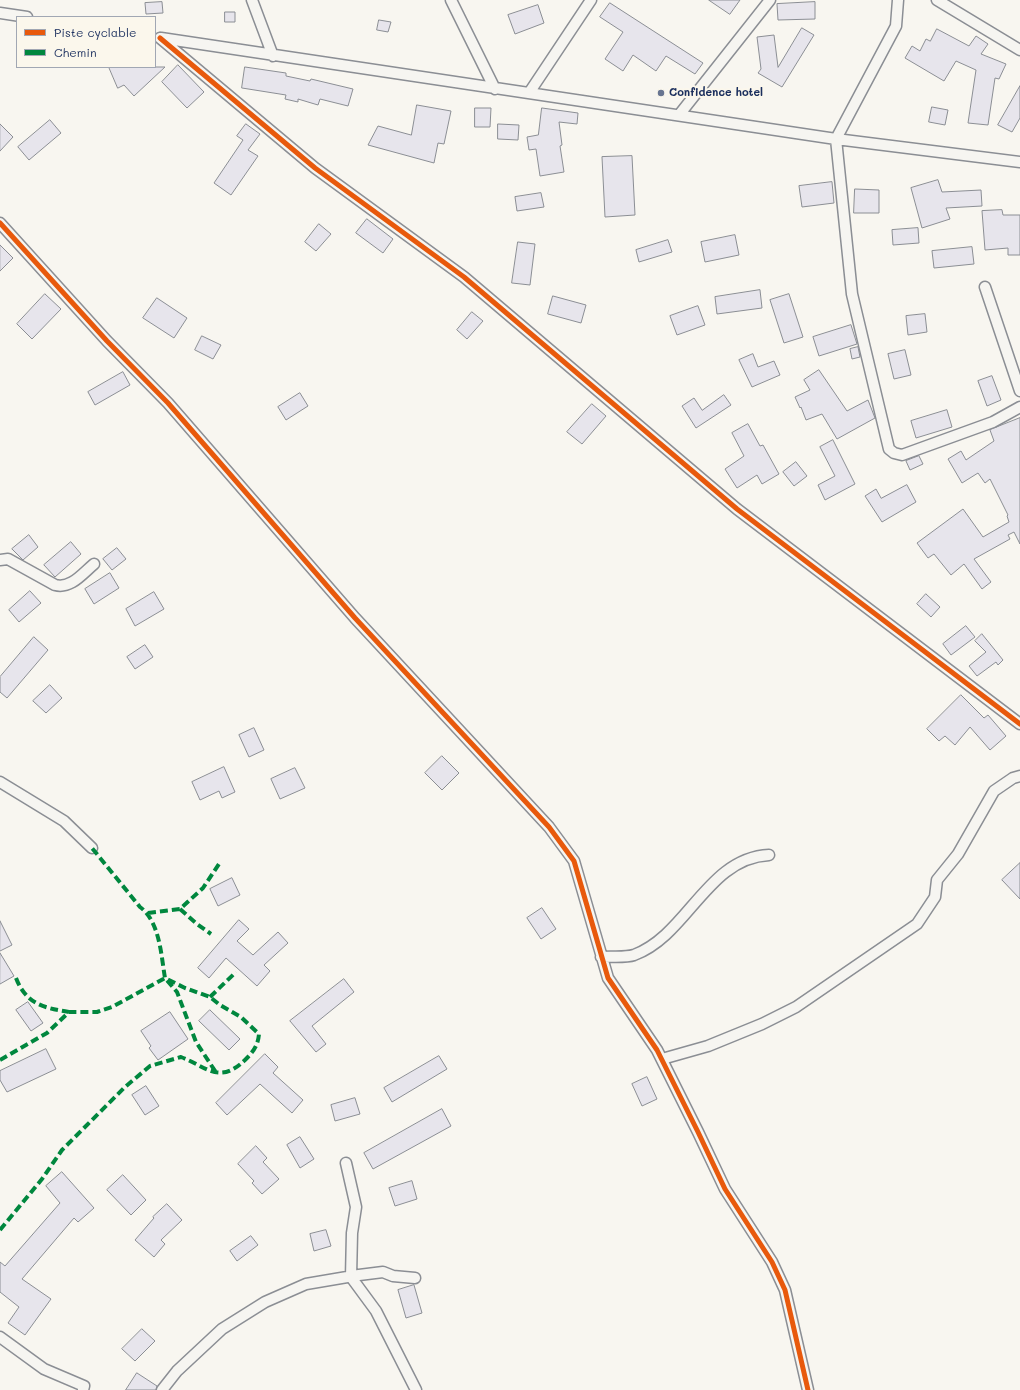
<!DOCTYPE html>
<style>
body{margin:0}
#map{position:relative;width:1020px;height:1390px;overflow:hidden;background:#f8f6f0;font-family:Mali,sans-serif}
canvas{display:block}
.legend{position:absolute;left:16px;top:16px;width:140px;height:52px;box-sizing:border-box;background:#fbf7ec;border:1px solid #a1a7b3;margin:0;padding:5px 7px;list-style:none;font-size:12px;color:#1b2f5e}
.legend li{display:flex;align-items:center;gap:8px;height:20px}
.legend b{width:20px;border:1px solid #a1a7b3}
</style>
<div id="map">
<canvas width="1020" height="1390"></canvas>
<ul class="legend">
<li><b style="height:5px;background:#e8590c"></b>Piste cyclable</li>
<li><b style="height:5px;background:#00873e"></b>Chemin</li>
</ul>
</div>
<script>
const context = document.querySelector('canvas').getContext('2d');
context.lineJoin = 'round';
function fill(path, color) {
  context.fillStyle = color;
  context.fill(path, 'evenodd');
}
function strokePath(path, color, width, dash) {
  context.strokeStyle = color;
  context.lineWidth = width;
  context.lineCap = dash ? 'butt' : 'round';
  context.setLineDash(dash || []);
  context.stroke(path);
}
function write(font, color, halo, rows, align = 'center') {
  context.font = font + ' Mali,sans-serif';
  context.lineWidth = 4;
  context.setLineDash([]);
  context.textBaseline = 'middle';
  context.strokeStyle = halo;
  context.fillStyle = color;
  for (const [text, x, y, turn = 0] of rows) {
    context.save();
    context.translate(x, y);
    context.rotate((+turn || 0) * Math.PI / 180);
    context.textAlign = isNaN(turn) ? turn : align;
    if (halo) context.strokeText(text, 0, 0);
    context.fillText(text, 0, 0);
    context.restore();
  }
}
const building = new Path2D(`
 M709,0h31l-10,14z
 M162,2l1,11 -17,1 -1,-11z
 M815,2v17l-37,1 -1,-16z
 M610,3l93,60 -8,11 -29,-18 -10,15 -23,-16 -10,16 -18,-12 18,-27 -23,-15z
 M538,5l6,18 -29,11 -7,-19z
 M225,12h10v10h-10z
 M379,20l12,2 -3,10 -11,-2z
 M802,28l12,7 -32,52 -24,-14 3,-4 -4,-32 17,-2 4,32z
 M937,29l32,17 7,-10 12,8 -7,10 25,10 -7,15 -4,-1 -7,47 -20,-2 8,-53 -20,-9 -12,20 -39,-23 7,-12 8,5 6,-12 4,2z
 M178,65l26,27 -17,16 -25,-26z
 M109,67h56l-31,29 -10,-11 -6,3z
 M245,67l41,6v3l24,5 1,-2 42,10 -5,17 -28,-7 -2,6 -20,-6v3l-13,-3 1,-4 -44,-7z
 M1020,86v32l-8,14 -14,-7z
 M417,105l34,6 -7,33 -6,-1 -4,20 -66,-18 10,-19 33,9z
 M932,107l16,3 -3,15 -16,-3z
 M475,108h16l-1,19h-15z
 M542,108l36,5 -1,11 -18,-2 3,23 -2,1 4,26 -24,4 -4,-27 -7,1 -2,-13 11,-2z
 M50,120l11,13 -32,27 -11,-13z
 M0,124l13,13 -13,14z
 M246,124l14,10 -12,16 10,6 -27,39 -17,-12 29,-43 -6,-4z
 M498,124l21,1 -1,15 -20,-1z
 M632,156l3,59 -30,2 -3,-60z
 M938,180l4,12 39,-2 1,16 -36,2 4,11 -28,9 -11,-40z
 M832,182l2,21 -32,4 -3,-21z
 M855,189l24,1v23h-25z
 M541,193l3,14 -27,4 -2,-14z
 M1002,210l1,5h17v40h-12v-7l-23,2 -3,-39z
 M367,219l26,20 -10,14 -27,-20z
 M319,224l12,10 -15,17 -11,-9z
 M918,228l1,15 -26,2 -1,-15z
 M735,235l4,20 -34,7 -4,-20z
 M668,240l4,12 -33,10 -3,-12z
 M518,242l17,2 -5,41 -18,-2z
 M0,245l13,13 -13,13z
 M972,247l2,17 -40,4 -2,-17z
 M760,290l2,18 -45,6 -2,-17z
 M45,294l16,15 -29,30 -15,-15z
 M789,294l14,43 -19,6 -14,-43z
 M553,296l33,9 -5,18 -33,-9z
 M157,298l30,20 -13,20 -31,-20z
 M698,306l7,19 -28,10 -7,-19z
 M472,312l11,9 -16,18 -10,-9z
 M925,314l2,18 -19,3 -2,-19z
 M851,325l6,19 -38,12 -6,-19z
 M202,336l19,9 -8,14 -18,-9z
 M858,347l2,10 -8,2 -2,-10z
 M905,350l6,25 -17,4 -6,-25z
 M753,354l5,13 16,-6 6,14 -28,12 -13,-27z
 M819,370l28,41 21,-11 7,18 -38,21 -15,-25 -16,6 -5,-13 -1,1 -5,-11 15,-7 -6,-10z
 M123,372l7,13 -35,20 -7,-13z
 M992,376l9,24 -14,6 -9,-25z
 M300,393l8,13 -22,14 -8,-13z
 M724,395l7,10 -35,23 -14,-22 12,-8 8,12z
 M592,404l14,12 -24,28 -15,-12z
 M947,410l5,17 -36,11 -5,-17z
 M1020,418v126l-6,-12 -6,3 2,4 -36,20 17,23 -9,7 -18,-25 -13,11 -17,-21 -6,4 -11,-15 46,-34 20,28 26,-15 -2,-6 1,-1 -18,-36 -5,4 -7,-10 -16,10 -14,-24 13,-8 5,9 28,-19 -4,-11z
 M748,424l12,22 3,-1 16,29 -17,10 -5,-9 -20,13 -12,-19 19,-13 -12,-23z
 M833,440l22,44 -30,16 -7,-15 17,-9 -15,-29z
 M919,456l4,8 -13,6 -4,-9z
 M796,462l11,14 -13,10 -11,-14z
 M907,485l9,17 -34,20 -17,-26 11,-7 5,9z
 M29,535l9,12 -15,13 -11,-11z
 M71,542l10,12 -26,23 -11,-12z
 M117,548l9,11 -14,11 -9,-11z
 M110,573l9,15 -25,16 -9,-15z
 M30,591l11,12 -22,19 -10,-12z
 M154,592l10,17 -29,17 -9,-17z
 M926,594l14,13 -9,10 -14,-13z
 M966,626l9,11 -24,18 -8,-11z
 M982,634l21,26 -5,5 -2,-3 -19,14 -8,-10 17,-14 -11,-11z
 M34,637l14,13 -41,48 -7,-6v-15z
 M145,645l8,12 -18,12 -8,-12z
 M50,685l12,13 -16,15 -13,-12z
 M961,695l23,23 4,-3 18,21 -16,14 -20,-23 -15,18 -10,-9 -6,5 -12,-12z
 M254,728l10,22 -15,7 -10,-22z
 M442,756l17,17 -17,17 -17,-17z
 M224,767l11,25 -13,6 -3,-7 -19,9 -8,-18z
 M295,768l10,20 -25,11 -9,-20z
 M1020,863v36l-18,-19z
 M232,878l8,17 -22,11 -8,-17z
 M542,908l14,21 -15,10 -14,-21z
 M239,920l10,9 -12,12 16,14 25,-23 10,11 -24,22 6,6 -13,15 -31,-28 -17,20 -11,-10z
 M0,921l12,24 -12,6z
 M0,953l14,23 -14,8z
 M344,979l10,13 -42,34 14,18 -10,8 -26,-31z
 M28,1002l15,21 -12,8 -15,-21z
 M210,1010l30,29 -11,11 -30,-29z
 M170,1012l18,27 -30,21 -9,-12 2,-2 -10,-15z
 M46,1049l10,20 -49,23 -7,-12v-9z
 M265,1054l13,13 -5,6 30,27 -11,13 -32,-29 -33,31 -11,-12z
 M439,1056l8,13 -55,33 -8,-14z
 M647,1077l10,22 -15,7 -10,-22z
 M146,1086l13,20 -14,9 -13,-20z
 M355,1098l5,16 -25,7 -4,-16z
 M442,1109l9,17 -78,43 -9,-16z
 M300,1137l14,22 -14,9 -13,-23z
 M256,1146l11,12 -4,4 16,17 -17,15 -10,-11 2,-2 -16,-17z
 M62,1172l32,36 -16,14 -4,-4 -52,61 29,20 -26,36 -17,-12 11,-16 -19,-15v-30l5,4 55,-63 -14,-17z
 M123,1175l23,25 -15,15 -24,-25z
 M412,1181l5,18 -22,7 -6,-18z
 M167,1204l15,16 -21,20 4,4 -11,13 -19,-17 19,-22 -1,-1z
 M326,1230l5,16 -17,5 -4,-17z
 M251,1236l7,9 -21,16 -7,-10z
 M414,1285l8,28 -16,5 -8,-28z
 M142,1329l13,12 -20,20 -13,-12z
 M137,1373l20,13 -1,4h-30z`);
const minor = new Path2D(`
 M252,0l21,56
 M451,0l44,89
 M898,0l-2,26 -60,113 16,155 37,155 5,4 8,2 91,-33 27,-15
 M937,0l83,50
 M0,13l27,4
 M160,38l155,130 149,109 273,232 283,215
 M161,38l675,101 184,23
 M529,93l62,-93
 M679,115l91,-115
 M0,223l107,118 61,62 187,215 194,209 25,34 34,117 49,72 41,82 27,57 47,73 13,28 23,100
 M985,287l35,104
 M0,560l8,-1 47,26c16,4 27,-11 39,-21
 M0,782l64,39 28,27
 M601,957c10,-1 24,1 33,-2 54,-20 73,-97 135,-100
 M662,1059l46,-13 54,-22 34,-17 121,-83 18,-27 2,-17 21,-26 36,-63 19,-13 7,-2
 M346,1163l10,44 -4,26 -1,44 25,34 40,79
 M0,1337l44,32 40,17 -1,4
 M162,1390l15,-19 45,-42 43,-27 41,-18 53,-9 24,-3 10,4 22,2`);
const quiet = new Path2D(`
 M180,909l17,15 14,10
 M148,913l32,-4 23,-21 16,-24
 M16,978c10,26 28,30 53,34
 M210,997l26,-25
 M0,1060l47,-27 22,-21h28l15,-5 53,-29 12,14 19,50 21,32
 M0,1230l42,-51 20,-29 63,-63 25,-21 31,-9c26,10 38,28 64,3 8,-8 13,-14 14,-26l-18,-17 -21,-12 -10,-8 -25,-9 -20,-10c-4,-23 -5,-56 -25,-71l-48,-59`);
const cycleway = new Path2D(`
 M160,38l155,130 149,109 273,232 283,215
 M0,223l107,118 61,62 187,215 194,209 25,34 34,117 49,72 41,82 27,57 47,73 13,28 23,100`);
const markers = [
 [661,93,4,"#687591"]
];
const poiNames = [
 ["Confidence hotel",669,93]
];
fill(building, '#e7e5ec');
strokePath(building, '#8b8e94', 1);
strokePath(minor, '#8b8e94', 13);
strokePath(minor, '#f6f5f1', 10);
strokePath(quiet, '#00873e', 4, [8, 4]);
strokePath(cycleway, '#e8590c', 5);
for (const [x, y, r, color] of markers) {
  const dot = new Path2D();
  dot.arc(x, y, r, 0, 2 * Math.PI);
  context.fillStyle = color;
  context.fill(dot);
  strokePath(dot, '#fbf7ec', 1.5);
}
write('bold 11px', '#1b2f5e', '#fbf7ec', poiNames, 'left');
</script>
